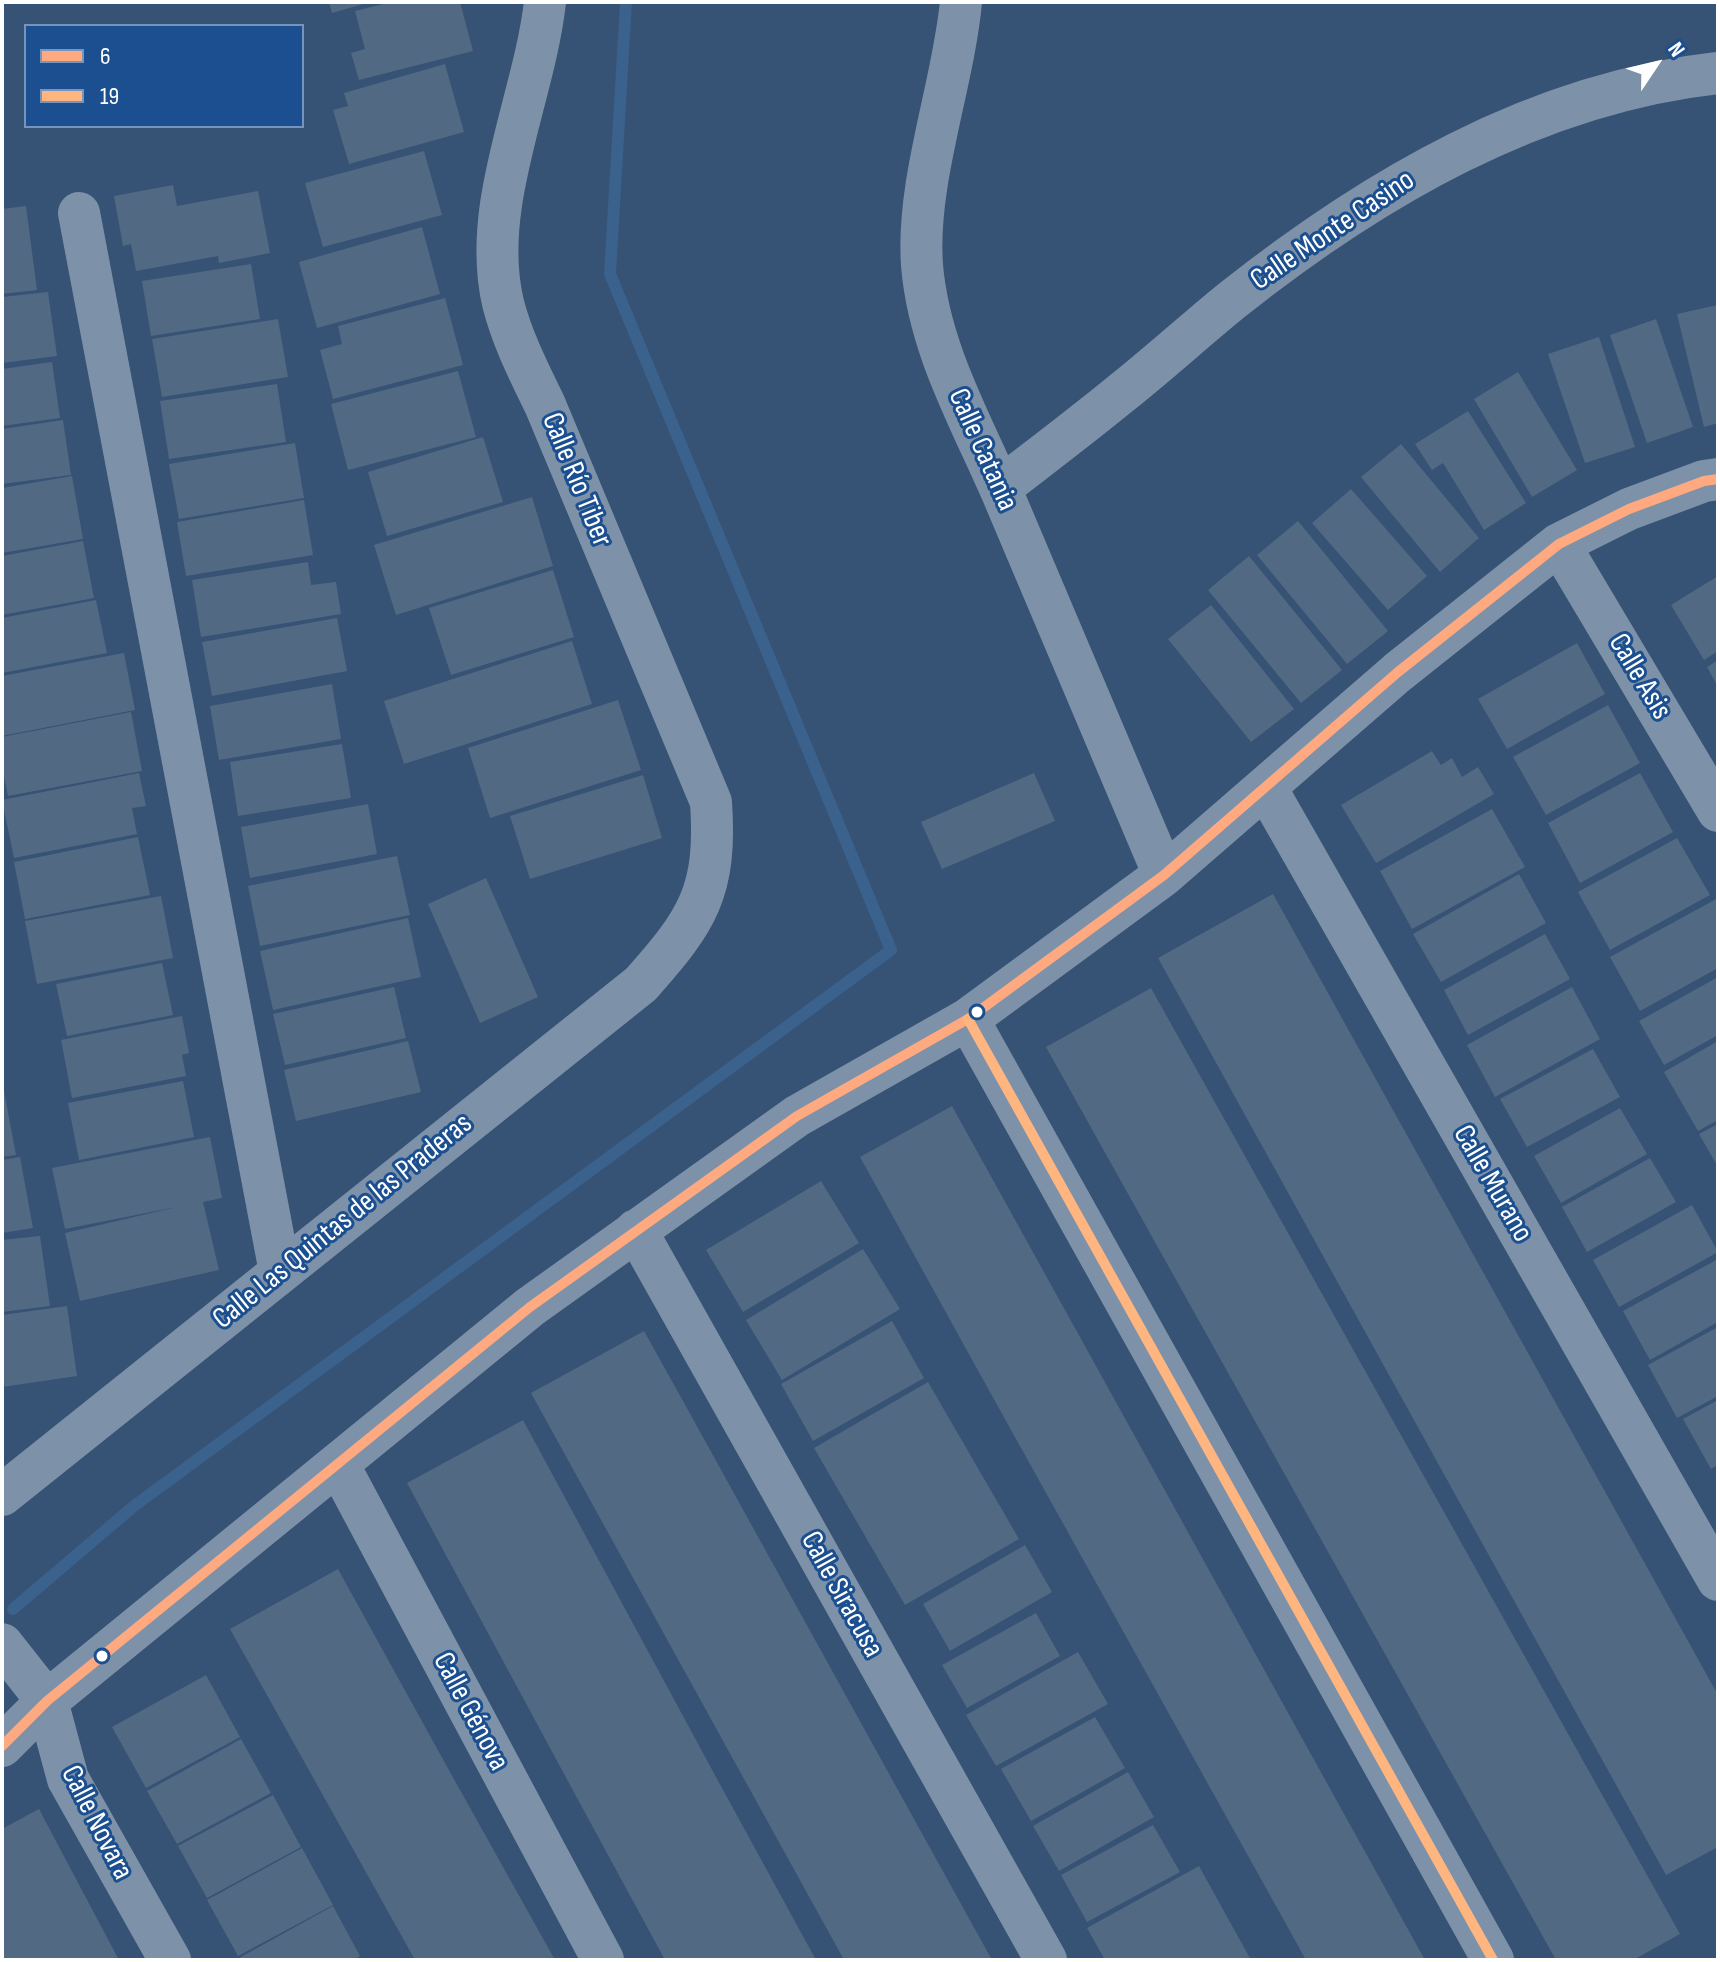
<!DOCTYPE html>
<meta charset="utf-8">
<style>
body{margin:0}
#map{position:relative;width:1720px;height:1962px;overflow:hidden;background:#365274;font-family:"Sofia Sans Condensed",sans-serif}
canvas{display:block}
.frame{position:absolute;inset:0;border:4px solid #fff;pointer-events:none}
.legend{position:absolute;left:24px;top:24px;width:280px;height:104px;box-sizing:border-box;background:#1b4f8f;border:2px solid #7695bc;margin:0;padding:10px 14px;list-style:none;font-size:24px;color:#fff}
.legend li{display:flex;align-items:center;gap:16px;height:40px}
.legend b{width:40px;border:2px solid #7695bc}
.north{position:absolute;left:1616px;top:24px;width:80px;height:80px;-webkit-text-stroke:6px #1b4f8f;paint-order:stroke;rotate:55deg;font-size:22px;font-weight:700;line-height:32px;text-align:center;color:#fff}
.north::after{content:'';display:block;margin:auto;width:28px;height:36px;background:#fff;clip-path:polygon(50% 0,100% 100%,50% 72%,0 100%)}
</style>
<div id="map">
<canvas width="1720" height="1962"></canvas>
<div class="frame"></div>
<ul class="legend">
<li><b style="height:10px;background:#ffa980"></b>6</li>
<li><b style="height:10px;background:#ffb580"></b>19</li>
</ul>
<div class="north">N</div>
</div>
<script>
const context = document.querySelector('canvas').getContext('2d');
context.lineJoin = 'round';
function strokePath(path, color, width, dash) {
  context.strokeStyle = color;
  context.lineWidth = width;
  context.lineCap = dash ? 'butt' : 'round';
  context.setLineDash(dash || []);
  context.stroke(path);
}
function fill(path, color) {
  context.fillStyle = color;
  context.fill(path, 'evenodd');
}
function write(font, color, halo, rows, align = 'center') {
  context.font = font + ' "Sofia Sans Condensed",sans-serif';
  context.lineWidth = 6;
  context.setLineDash([]);
  context.textBaseline = 'middle';
  context.strokeStyle = halo;
  context.fillStyle = color;
  for (const [text, x, y, turn = 0] of rows) {
    context.save();
    context.translate(x, y);
    context.rotate((+turn || 0) * Math.PI / 180);
    context.textAlign = isNaN(turn) ? turn : align;
    if (halo) context.strokeText(text, 0, 0);
    context.fillText(text, 0, 0);
    context.restore();
  }
}
const stream = new Path2D(`
 M13,1609l121,-103 757,-556 -281,-676 16,-272`);
const building = new Path2D(`
 M329,2h38v1l-35,10z
 M391,2h69l13,49 -114,29 -8,-27 14,-4 -10,-38z
 M445,64l19,68 -115,32 -16,-54 15,-4 -4,-13z
 M424,151l18,64 -119,32 -18,-64z
 M173,185l4,21 81,-15 12,62 -51,10 -1,-7 -82,15 -5,-27 -8,2 -9,-50z
 M26,206l11,84 -35,4v-85z
 M422,227l18,67 -123,34 -18,-66z
 M251,264l9,55 -109,17 -9,-55z
 M48,292l9,64 -55,7v-66z
 M445,298l18,67 -130,34 -13,-49 22,-6 -4,-18z
 M1718,305v118l-14,4 -27,-113z
 M278,319l10,58 -126,20 -10,-58z
 M1656,319l37,108 -46,16 -37,-108z
 M1599,337l36,110 -50,16 -37,-109z
 M52,362l8,56 -58,8v-57z
 M458,371l18,66 -128,33 -17,-66z
 M1518,372l59,98 -45,27 -58,-98z
 M277,384l9,58 -117,17 -9,-58z
 M1468,411l58,92 -42,27 -41,-67 -11,7 -17,-26z
 M63,420l8,55 -69,9v-55z
 M483,437l20,65 -116,34 -19,-64z
 M295,443l9,55 -125,21 -10,-55z
 M1401,444l78,94 -39,34 -79,-95z
 M72,476l11,63 -81,14v-65z
 M1351,489l76,87 -39,34 -76,-87z
 M532,497l21,69 -157,49 -22,-70z
 M304,500l9,55 -127,21 -9,-54z
 M1298,521l90,110 -41,33 -90,-109z
 M83,541l11,57 -92,17v-59z
 M1249,556l93,114 -41,33 -93,-113z
 M308,562l3,23 25,-3 5,32 -140,23 -9,-57z
 M553,570l21,67 -123,38 -22,-67z
 M1718,576v75l-14,9 -33,-55z
 M96,600l11,53 -105,20v-55z
 M1211,605l83,104 -43,33 -83,-103z
 M337,618l10,53 -135,25 -10,-54z
 M572,641l20,63 -188,60 -20,-63z
 M1577,643l28,51 -98,55 -29,-50z
 M124,653l11,57 -133,26v-60z
 M1718,660v27l-11,-20z
 M332,684l9,55 -122,21 -9,-54z
 M618,700l23,70 -151,48 -22,-70z
 M1608,705l32,58 -94,52 -33,-58z
 M131,712l11,59 -134,25 -6,-29v-30z
 M342,744l9,54 -113,18 -8,-54z
 M1432,751l9,14 11,-7 10,19 16,-10 16,27 -118,69 -35,-58z
 M139,773l7,33 -14,2 5,26 -123,24 -12,-58z
 M1034,773l21,48 -113,48 -21,-47z
 M1640,773l33,59 -93,51 -32,-60z
 M643,775l19,63 -132,41 -20,-63z
 M368,804l9,50 -127,24 -9,-51z
 M1492,809l33,58 -113,62 -32,-58z
 M138,837l12,58 -125,24 -11,-57z
 M1677,838l33,57 -100,55 -32,-58z
 M397,856l13,59 -150,31 -12,-60z
 M1519,874l27,49 -105,59 -28,-48z
 M486,878l52,119 -58,26 -52,-119z
 M1273,894l445,801v152l-52,28 -508,-917z
 M161,896l12,62 -136,26 -12,-63z
 M1718,898v70l-78,43 -30,-54z
 M408,918l13,59 -148,33 -13,-59z
 M1545,934l25,45 -102,56 -24,-45z
 M162,963l11,52 -106,21 -11,-52z
 M1718,977v58l-54,30 -25,-44z
 M394,987l12,51 -121,27 -12,-51z
 M1572,987l28,52 -105,58 -28,-52z
 M1151,988l529,946 -47,26h-77l-510,-913z
 M182,1016l7,37 -7,2 4,21 -114,22 -11,-58z
 M408,1041l13,51 -125,29 -12,-51z
 M1718,1041v79l-20,11 -34,-59z
 M1593,1049l27,48 -93,50 -27,-48z
 M2,1080l14,75 -14,2z
 M183,1081l11,56 -115,23 -11,-57z
 M952,1106l309,558 164,296h-119l-315,-566 -131,-237z
 M1620,1108l27,46 -86,49 -27,-47z
 M1718,1124v43l-19,-33z
 M210,1137l12,61 -19,4 16,68 -139,31 -15,-68 112,-26 -112,22 -13,-61z
 M20,1157l13,71 -31,5v-73z
 M1650,1158l26,44 -89,50 -25,-45z
 M821,1181l38,62 -116,69 -37,-62z
 M1692,1205l26,47 -99,55 -26,-47z
 M40,1236l10,70 -48,6v-72z
 M863,1249l37,60 -118,71 -36,-60z
 M1718,1259v63l-68,38 -27,-49z
 M67,1306l10,70 -75,11v-72z
 M892,1321l32,57 -111,63 -32,-57z
 M1718,1327v69l-41,22 -29,-53z
 M644,1331l34,61 314,568h-148l-313,-567z
 M928,1382l91,157 -114,66 -91,-157z
 M1718,1400v65l-7,4 -28,-50z
 M523,1420l193,357 100,183h-151l-95,-175 -163,-302z
 M1025,1545l27,47 -102,59 -27,-47z
 M338,1569l107,194 110,197h-140l-114,-204 -71,-127z
 M1036,1613l24,43 -93,52 -25,-43z
 M1078,1652l30,52 -112,62 -30,-51z
 M206,1675l34,62 -94,51 -34,-61z
 M1095,1717l30,51 -94,53 -30,-52z
 M241,1739l30,54 -94,51 -30,-53z
 M1128,1772l26,45 -95,54 -26,-45z
 M273,1795l28,52 -94,51 -29,-52z
 M39,1809l28,53 52,98h-117v-131z
 M1153,1825l27,47 -93,50 -26,-47z
 M302,1848l31,57 -95,51 -31,-56z
 M1199,1866l52,94h-146l-18,-32z
 M333,1906l27,50 -7,4h-112l-2,-2z`);
const minor = new Path2D(`
 M961,2c-8,84 -45,179 -39,263 7,86 51,159 84,237 52,125 105,249 158,373
 M79,213l201,1059
 M1000,488c40,-31 80,-61 119,-93 38,-30 74,-63 112,-94 141,-112 304,-208 487,-228
 M1559,544l159,267
 M1266,788l452,792
 M968,1019l525,941
 M636,1230l410,730
 M338,1464l265,496
 M2,1495l639,-511c57,-64 76,-93 70,-182l-166,-397c-16,-33 -33,-66 -42,-102 -23,-98 31,-204 42,-301
 M2,1644l45,57 21,78 102,181
 M2,1746l45,-45 483,-394 267,-191 171,-97 196,-144 234,-203 161,-128 70,-35 75,-28 14,-2`);
const bus1 = new Path2D(`
 M2,1746l45,-45 483,-394 267,-191 171,-97 196,-144 234,-203 161,-128 70,-35 75,-28 14,-2`);
const bus2 = new Path2D(`
 M968,1019l525,941`);
const markers = [
 [977,1012,7,"#fff"],
 [102,1656,7,"#fff"]
];
const streetNames = [
 ["Calle Monte Casino",1333,231,-34],
 ["Calle Catania",982,450,66],
 ["Calle Río Tiber",576,480,68],
 ["Calle Asis",1639,677,59],
 ["Calle Murano",1492,1184,60],
 ["Calle Las Quintas de las Praderas",343,1222,-39],
 ["Calle Siracusa",841,1595,61],
 ["Calle Génova",470,1712,62],
 ["Calle Novara",96,1823,63]
];
strokePath(stream, '#3b618d', 12);
fill(building, '#526984');
strokePath(minor, '#7d92a8', 42);
strokePath(bus1, '#ffa980', 10);
strokePath(bus2, '#ffb580', 10);
for (const [x, y, r, color] of markers) {
  const dot = new Path2D();
  dot.arc(x, y, r, 0, 2 * Math.PI);
  context.fillStyle = color;
  context.fill(dot);
  strokePath(dot, '#1b4f8f', 3);
}
write('30px', '#fff', '#1b4f8f', streetNames);
</script>
